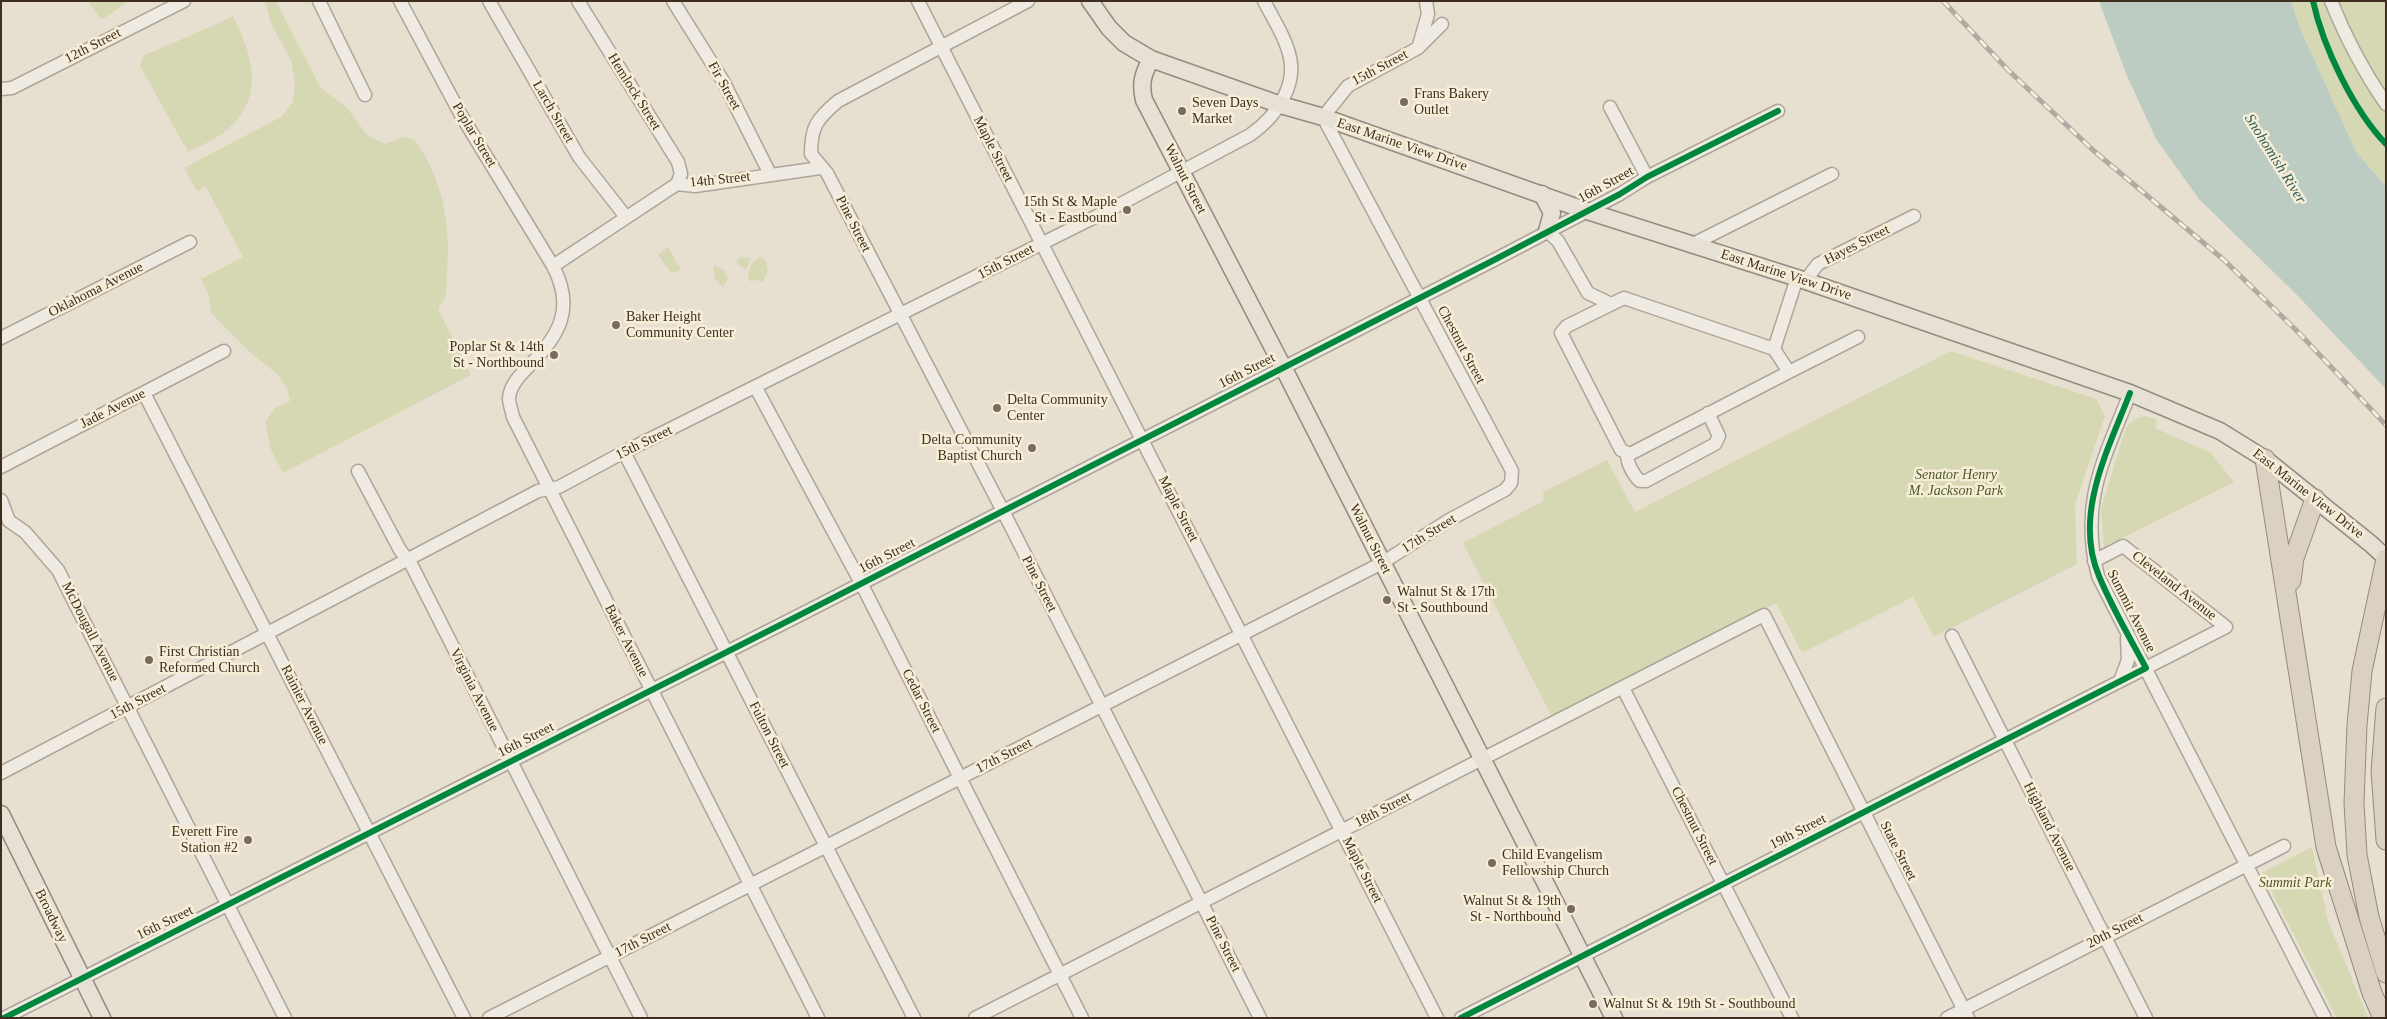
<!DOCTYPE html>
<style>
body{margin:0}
#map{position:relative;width:2387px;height:1019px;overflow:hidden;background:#e7e0d1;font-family:Georgia,serif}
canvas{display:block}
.frame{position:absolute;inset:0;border:2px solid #3d2e20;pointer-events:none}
</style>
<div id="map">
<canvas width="2387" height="1019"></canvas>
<div class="frame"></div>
</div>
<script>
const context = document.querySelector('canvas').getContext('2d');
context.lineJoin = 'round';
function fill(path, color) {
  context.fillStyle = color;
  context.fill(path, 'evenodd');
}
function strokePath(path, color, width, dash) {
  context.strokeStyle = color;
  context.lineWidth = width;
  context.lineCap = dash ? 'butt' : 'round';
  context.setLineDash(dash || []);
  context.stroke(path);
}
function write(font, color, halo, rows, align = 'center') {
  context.font = font + ' Georgia,serif';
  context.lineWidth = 5;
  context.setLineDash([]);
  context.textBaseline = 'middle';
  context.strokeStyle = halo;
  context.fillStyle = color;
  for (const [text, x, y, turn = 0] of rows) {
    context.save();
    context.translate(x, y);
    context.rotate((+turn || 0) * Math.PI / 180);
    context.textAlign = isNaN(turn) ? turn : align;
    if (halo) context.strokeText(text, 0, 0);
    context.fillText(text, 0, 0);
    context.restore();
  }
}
const green = new Path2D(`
 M88,1h41l-26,18 -4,-2z
 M265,1h11l44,86 28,22 19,26 18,9 18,-7 12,3c28,39 36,85 32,133 -2,19 3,19 -9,36l33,66 -188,98 -12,-23 -6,-28 10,-14 15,-7 -3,-13 -10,-14 -25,-20 -41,-41 -2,-17 -8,-17 42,-22 -37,-70 -9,4 -13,-23 97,-51 12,-15 2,-20 -4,-22 -20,-36z
 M2291,1h95v185l-30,-34 -56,-124z
 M233,16c19,38 33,80 -5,113 -11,10 -26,16 -40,23l-48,-86 3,-10c30,-14 61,-25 90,-40z
 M668,247l13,23 -10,3 -13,-18z
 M741,257l10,1 -5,12 -9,-7 1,-4z
 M760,257l6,4 2,10 -6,12 -4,-3 -9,1 -1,-9 4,-9z
 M715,266c8,3 10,4 13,13l-5,8 -8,-8 -2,-12z
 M1951,351l145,48 9,17 -30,89 2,59 -143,73 -21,-40 -111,56 -26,-50 -224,114 -89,-174 79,-41 2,-4 -1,-6 64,-32 28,52z
 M2146,416l11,4 -2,8 56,25 23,29 -130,65 -3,-39 25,-80 8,-9z
 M2312,847l16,74 40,97h-31l-75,-145z`);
const water = new Path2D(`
 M2099,1h192l9,27 56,124 30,34v203l-88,-93 -99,-97 -43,-60 -29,-63z`);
const minor = new Path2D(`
 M319,1l46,94
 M400,1l61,114 92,151c22,42 7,69 -24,100 -8,8 -19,19 -20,32 0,6 3,13 4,19l305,601
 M489,1l90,156 47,60
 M578,1l100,161 3,12 -4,10
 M673,1l50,80 47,93
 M918,1l519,1017
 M1028,1l-190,100c-21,18 -27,25 -27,53l16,19 176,338 257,507
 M2331,1c15,37 32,70 55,103
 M1419,45l9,-31 -2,-13
 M1,89l11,-1 172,-87
 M1610,107l37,70
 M1547,231l11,10 30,52 21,10
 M1693,244l139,-70
 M553,266l124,-82 18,2 125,-18
 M1805,281l13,-17 96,-48
 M1,338l189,-96
 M1774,349l-150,-51 -57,28 -6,7 60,117 9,4 159,-82 -15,-23 23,-71
 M1789,372l69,-35
 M756,388l105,195 221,435
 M144,393l320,625
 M2130,393c-26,67 -51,109 -32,183l227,442
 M624,452l290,566
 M1627,454c0,9 6,21 13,27h6l69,-37 4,-8 -11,-23
 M1,467l223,-116
 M358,471l42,79 11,14 230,454
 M1,500l8,21 16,11 33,38 227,448
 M1952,636l194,382
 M2120,681l8,-21 -1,-22
 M1623,688l169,330
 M1,773l537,-282 21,-4 65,-35 489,-244 137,-73c26,-18 50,-51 38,-85 -5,-17 -16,-33 -24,-49
 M4,1018l786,-398 704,-360 126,-66 27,-17 131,-66
 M489,1018l893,-455 67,-43 56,-30 6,-7 1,-12 -189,-354 25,-31 70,-38 24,-24
 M975,1018l789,-403 204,403
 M1461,1018l765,-391 -103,-81 -29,15
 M1947,1018l337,-172`);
const major = new Path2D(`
 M1090,1l19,27 15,15 27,16 130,46 42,12 264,94 210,67 333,115 90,38 45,28 106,85 15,14
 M1151,59c-8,15 -11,24 -7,41l139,267 331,651
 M1542,194l10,19 -5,18
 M1,814l101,204`);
const highway = new Path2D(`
 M2265,459l61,388 46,146 11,25
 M2386,559l-24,112 -5,54 -3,78 3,52 12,62 17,56
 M2291,581l3,-23 21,-59
 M2386,708l-5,63 5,69`);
const rail = new Path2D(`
 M1943,1l65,69 86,81 130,109 75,73 87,92`);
const cycleway = new Path2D(`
 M2313,1c10,46 41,110 73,143
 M4,1018l786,-398 704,-360 126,-66 27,-17 131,-66
 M1461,1018l685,-350c-16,-30 -34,-60 -47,-92 -26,-61 9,-126 31,-183`);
const markers = [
 [1404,102,5,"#786c5e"],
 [1182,111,5,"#786c5e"],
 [1127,210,5,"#786c5e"],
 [616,325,5,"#786c5e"],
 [554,355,5,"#786c5e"],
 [997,408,5,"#786c5e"],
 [1032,448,5,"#786c5e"],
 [1387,600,5,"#786c5e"],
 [149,660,5,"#786c5e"],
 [248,840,5,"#786c5e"],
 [1492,863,5,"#786c5e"],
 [1571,909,5,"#786c5e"],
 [1593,1004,5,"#786c5e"]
];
const streetNames = [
 ["12th Street",93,46,-27],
 ["15th Street",1380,68,-28],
 ["Fir Street",724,86,61],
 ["Hemlock Street",634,92,58],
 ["Larch Street",553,112,60],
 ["Poplar Street",474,135,59],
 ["East Marine View Drive",1402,145,19],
 ["Maple Street",993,149,63],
 ["Walnut Street",1185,179,63],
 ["14th Street",720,180,-6],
 ["16th Street",1606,185,-29],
 ["Pine Street",853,224,63],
 ["Hayes Street",1857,245,-27],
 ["15th Street",1006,262,-27],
 ["East Marine View Drive",1786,275,18],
 ["Oklahoma Avenue",96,290,-27],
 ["Chestnut Street",1461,345,62],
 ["16th Street",1247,371,-27],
 ["Jade Avenue",113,409,-27],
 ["15th Street",644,443,-26],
 ["East Marine View Drive",2308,494,38],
 ["Maple Street",1178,509,63],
 ["17th Street",1429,534,-32],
 ["Walnut Street",1370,539,63],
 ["16th Street",887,556,-27],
 ["Pine Street",1039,584,63],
 ["Cleveland Avenue",2174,586,38],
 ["Summit Avenue",2131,611,63],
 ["McDougall Avenue",90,632,63],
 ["Baker Avenue",626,641,63],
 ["Virginia Avenue",474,690,63],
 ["Cedar Street",921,701,63],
 ["15th Street",138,702,-28],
 ["Rainier Avenue",304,705,63],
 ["Fulton Street",769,735,63],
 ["16th Street",526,740,-27],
 ["17th Street",1004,756,-27],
 ["18th Street",1383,810,-27],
 ["Chestnut Street",1694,826,63],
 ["Highland Avenue",2049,827,63],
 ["19th Street",1798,832,-27],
 ["State Street",1898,851,63],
 ["Maple Street",1362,870,63],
 ["Broadway",51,916,64],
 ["16th Street",165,923,-26],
 ["20th Street",2115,931,-27],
 ["17th Street",643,940,-27],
 ["Pine Street",1223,944,63]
];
const poiNames = [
 ["Frans Bakery",1414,94],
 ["Outlet",1414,110],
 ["Seven Days",1192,103],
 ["Market",1192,119],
 ["15th St & Maple",1117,202,"right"],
 ["St - Eastbound",1117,218,"right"],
 ["Baker Height",626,317],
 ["Community Center",626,333],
 ["Poplar St & 14th",544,347,"right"],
 ["St - Northbound",544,363,"right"],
 ["Delta Community",1007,400],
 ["Center",1007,416],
 ["Delta Community",1022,440,"right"],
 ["Baptist Church",1022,456,"right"],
 ["Walnut St & 17th",1397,592],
 ["St - Southbound",1397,608],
 ["First Christian",159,652],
 ["Reformed Church",159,668],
 ["Everett Fire",238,832,"right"],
 ["Station #2",238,848,"right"],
 ["Child Evangelism",1502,855],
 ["Fellowship Church",1502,871],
 ["Walnut St & 19th",1561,901,"right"],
 ["St - Northbound",1561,917,"right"],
 ["Walnut St & 19th St - Southbound",1603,1004]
];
const parkNames = [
 ["Senator Henry",1956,475],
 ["M. Jackson Park",1956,491],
 ["Summit Park",2295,883]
];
const waterNames = [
 ["Snohomish River",2275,159,58]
];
fill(green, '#d6d7b3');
fill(water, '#bcccc2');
strokePath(minor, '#ada599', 15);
strokePath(major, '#928b80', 19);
strokePath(highway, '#928b80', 21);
strokePath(minor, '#efebe3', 12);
strokePath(major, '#e6e1d4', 16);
strokePath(highway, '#dad1c2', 19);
strokePath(rail, '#afaaa2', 5);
strokePath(rail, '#f7eed8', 3, [9]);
strokePath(cycleway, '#00873e', 6);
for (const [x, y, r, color] of markers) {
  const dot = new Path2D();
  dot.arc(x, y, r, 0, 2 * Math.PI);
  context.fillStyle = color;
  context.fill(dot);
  strokePath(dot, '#f7eed8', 2);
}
write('14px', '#3d2e20', '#f7eed8', streetNames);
write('14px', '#3d2e20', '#f7eed8', poiNames, 'left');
write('italic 14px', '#4d5a26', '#f7eed8', parkNames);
write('italic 15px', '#2f5d5a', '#f7eed8', waterNames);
</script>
